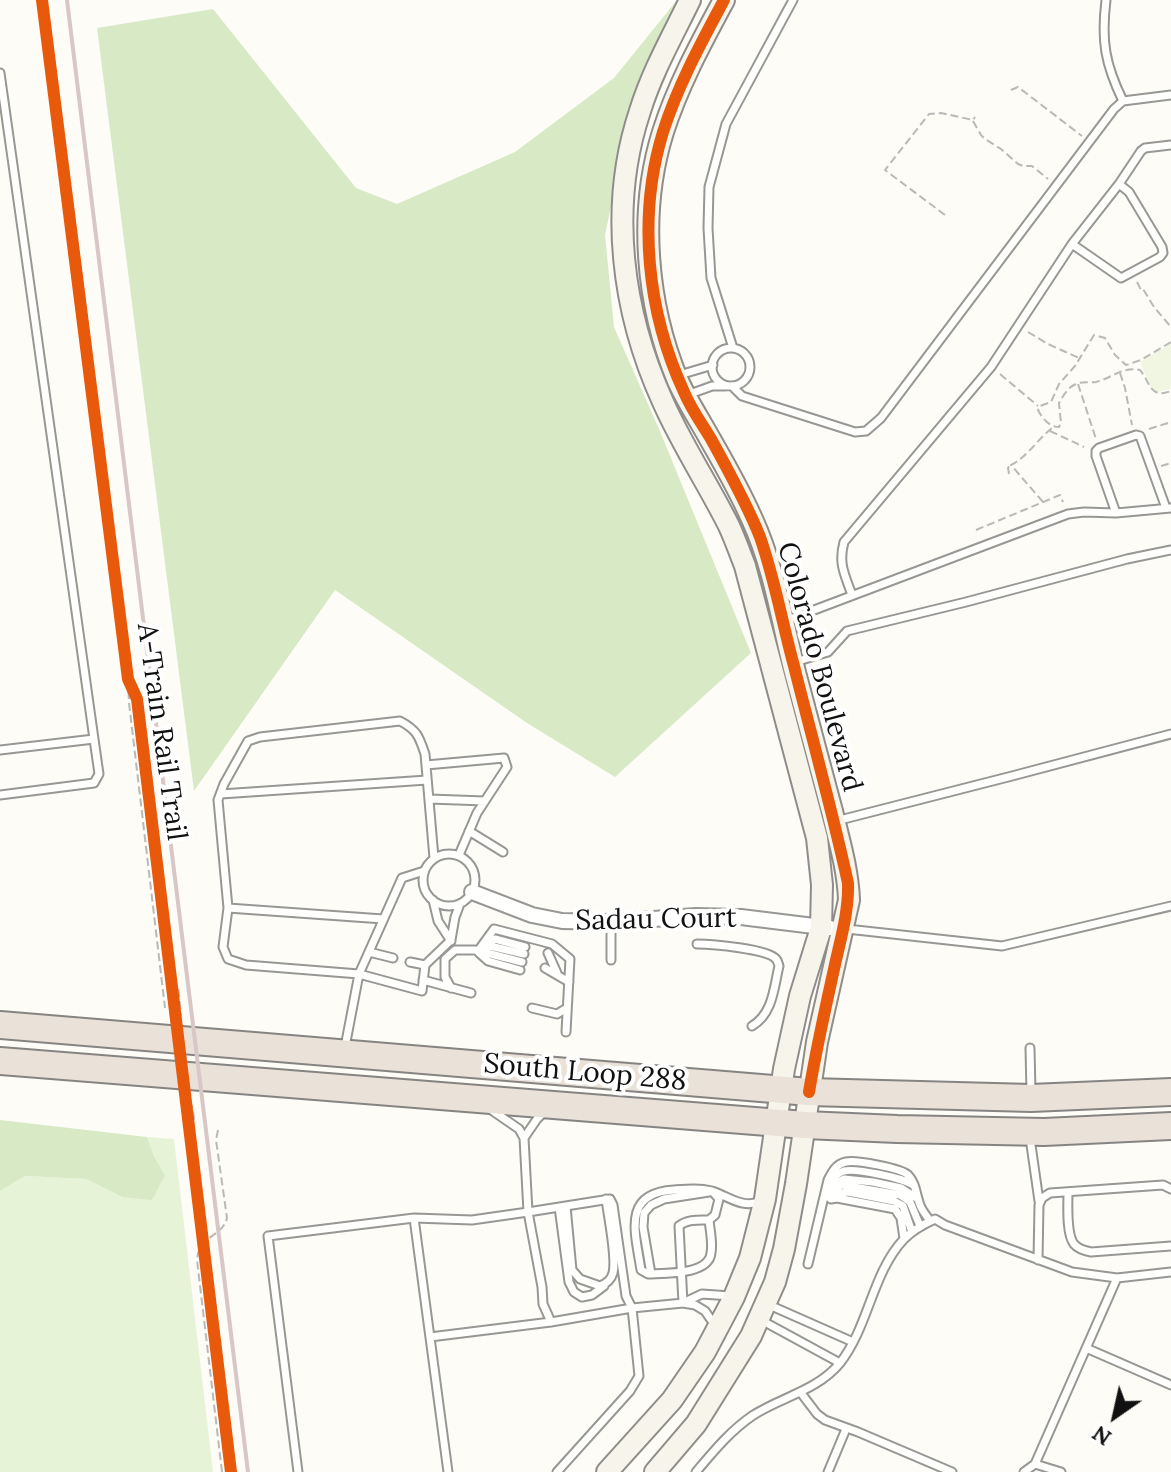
<!DOCTYPE html>
<style>
body{margin:0}
#map{position:relative;width:1171px;height:1472px;overflow:hidden;background:#fdfcf7;font-family:Lora,serif}
canvas{display:block}
.north{position:absolute;left:1075px;top:1376px;width:80px;height:80px;-webkit-text-stroke:6px #fff;paint-order:stroke;rotate:214deg;font-size:22px;font-weight:700;line-height:32px;text-align:center;color:#111}
.north::after{content:'';display:block;margin:auto;width:28px;height:36px;background:#111;clip-path:polygon(50% 0,100% 100%,50% 72%,0 100%)}
</style>
<div id="map">
<canvas width="1171" height="1472"></canvas>
<div class="north">N</div>
</div>
<script>
const context = document.querySelector('canvas').getContext('2d');
context.lineJoin = 'round';
function fill(path, color) {
  context.fillStyle = color;
  context.fill(path, 'evenodd');
}
function strokePath(path, color, width, dash) {
  context.strokeStyle = color;
  context.lineWidth = width;
  context.lineCap = dash ? 'butt' : 'round';
  context.setLineDash(dash || []);
  context.stroke(path);
}
function write(font, color, halo, rows, align = 'center') {
  context.font = font + ' Lora,serif';
  context.lineWidth = 8;
  context.setLineDash([]);
  context.textBaseline = 'middle';
  context.strokeStyle = halo;
  context.fillStyle = color;
  for (const [text, x, y, turn = 0] of rows) {
    context.save();
    context.translate(x, y);
    context.rotate((+turn || 0) * Math.PI / 180);
    context.textAlign = isNaN(turn) ? turn : align;
    if (halo) context.strokeText(text, 0, 0);
    context.fillText(text, 0, 0);
    context.restore();
  }
}
const green = new Path2D(`
 M147,1137l27,2 39,333h-213v-281l25,-15 61,3 36,18 43,-22 -11,-19z`);
const forest = new Path2D(`
 M677,0l-47,116 -25,119 9,92 45,102 92,224 -136,124 -88,-54 -192,-133 -141,201 -97,-763 116,-19 143,179 41,16 118,-52 99,-74z
 M0,1120l147,17 7,19 11,19 -13,25 -30,-3 -36,-18 -61,-3 -25,15z`);
const pitch = new Path2D(`
 M1171,344v45l-15,3 -5,-4 -11,-26z`);
const path = new Path2D(`
 M1011,90l7,-3 64,49
 M973,121l8,14 4,4 16,10 17,15 5,2h9l16,13
 M945,215l-60,-45 44,-56 12,-1 32,7 2,-3
 M1137,282l4,8 2,-1 11,18 17,20
 M1028,332l20,12 31,14
 M1171,342l-30,18 -15,5 -11,-10 -10,-17 -11,-3 -19,31 -16,18 -8,18 -11,4 -2,4c4,8 11,17 21,17l2,-4 -2,-20c4,-7 9,-16 17,-19 7,-3 14,-1 20,-2 16,-4 27,-16 44,-12 11,13 9,29 31,21
 M1120,373l5,15 7,37
 M1000,374l38,32
 M1078,384l18,55
 M1149,429l22,-7
 M1050,431l34,16
 M1161,466l10,-3
 M1009,474l-1,-6 2,-3
 M1043,502l-32,-37c16,-8 27,-26 41,-37
 M976,530l84,-35 3,7
 M128,679l1,24 36,305
 M175,1015h6l-3,-29
 M186,1107l6,-1 3,18
 M218,1130l-2,10 11,78c-5,20 -28,16 -30,42l25,212`);
const lane = new Path2D(`
 M1106,0c-5,41 -1,64 17,101
 M0,73l94,666
 M1072,244l49,34 39,-21 3,-4 -1,-6 -33,-55 -10,-8
 M733,348l-22,-70 -3,-50 1,-41 17,-63 67,-124
 M712 367a19 19 0 1 1 38 0a19 19 0 1 1-38 0Z
 M676,376l37,-11
 M732,386l10,10 113,36 11,-1 15,-13 233,-309 9,-8 48,-6
 M687,395l25,-9h13
 M1116,513l-20,-57v-5l3,-3 37,-13 4,1 26,72
 M852,595c-7,-20 -14,-31 -8,-53l147,-175 81,-123 47,-60 22,-33 4,-3 26,-3
 M785,621l283,-107 16,-2 32,1 55,-5
 M795,662l33,-10 19,-21 119,-29 161,-43 44,-9
 M0,750l94,-11 5,35 -5,9 -94,12
 M426,765l78,-7 3,9 -30,46 -18,42
 M221,794l206,-14
 M429,799l56,2
 M836,821l176,-45 159,-42
 M469,831l34,21
 M423 880a26 26 0 1 1 52 0a26 26 0 1 1-52 0Z
 M433,900l5,21 13,20
 M228,908l-5,39 5,12 18,6 113,9 63,17 3,-26 26,-25 4,-23 5,-13
 M383,919l-155,-11 -10,-108 6,-16 24,-43 12,-4 140,-16c17,9 19,15 25,33l9,104
 M611,922v38
 M847,929l155,17 169,-40
 M697,944c15,0 71,5 79,15 2,2 2,4 3,7 -5,21 -6,48 -27,60
 M483,947l12,-8 30,8
 M484,949l6,-3 34,8
 M478,951l16,-22 58,15 18,15 -4,73
 M369,952l24,6
 M479,953l9,8 32,9
 M548,953l9,20
 M410,962l15,3
 M545,968l24,14
 M423,980l48,13
 M451,988l-6,-11v-18l10,-9h20l47,12
 M532,1008l25,6 10,-6
 M345,1047l14,-73 43,-96 22,-7
 M1030,1048l1,44
 M490,1109l29,20 5,9 4,74 82,-13 3,6 13,91 6,12 7,68 -9,15 -73,81
 M524,1138l13,-19 8,-8
 M1030,1138l9,63
 M829,1183c4,-5 8,-10 15,-12 12,-3 59,7 69,14
 M831,1186l13,-7 29,3 28,6 17,11
 M1068,1192c0,13 -2,42 6,52 4,5 12,7 17,8l80,-6
 M825,1196l10,-8 7,-3 58,10 10,7 10,24
 M828,1197l6,-3 14,-2 46,9 9,5 9,26
 M831,1199l6,-1 58,11 6,9 3,21
 M566,1206l6,64 8,9 20,7c7,-3 11,-6 13,-13 4,-16 -5,-56 -7,-74
 M559,1207l10,75 5,10 8,5 10,-2 12,-9
 M414,1218l34,254
 M709,1220c1,10 4,23 2,33 -2,22 -46,20 -63,21l-7,-4c-6,-38 -19,-77 33,-80 14,-1 25,-2 38,1
 M1038,1260l1,-55 3,-7 8,-5 113,-8 8,4
 M808,1264l20,-84c4,-8 8,-16 18,-18 10,-2 55,6 62,13 8,8 8,20 12,30 2,6 7,11 10,16
 M651,1274l-8,-47 1,-14 7,-8 13,-6 45,-7
 M685,1302l17,-8 29,2
 M683,1303l-4,-77c8,-7 20,-6 30,-6l6,-5 4,-16 -7,-8c18,6 30,18 50,10
 M767,1304l86,38
 M761,1320l79,43
 M430,1337l121,-15 81,-14 51,-5 12,2 10,6 9,13
 M1086,1348l85,37
 M801,1393l16,21 8,6 33,12 94,40
 M1035,1464l82,-186
 M298,1472l-30,-236 146,-18 58,2 56,-8 14,75 1,17 8,18
 M696,1472c17,-20 34,-41 56,-56 29,-19 65,-25 88,-53 29,-37 32,-90 64,-124 9,-9 20,-15 31,-20l10,6 127,47 45,6 54,-6
 M828,1472l18,-43
 M1024,1472l11,-8 26,8`);
const street = new Path2D(`
 M472,892l60,23 30,6 49,1 85,-6 45,1 89,11`);
const secondary = new Path2D(`
 M607,1472l65,-72 33,-48 29,-55 16,-39 15,-59 19,-130 16,-73 21,-68 1,-43 -5,-47 -72,-272c-5,-13 -10,-27 -16,-40 -21,-42 -47,-81 -66,-124 -41,-90 -55,-195 -23,-291 12,-39 32,-74 50,-111
 M655,1472l41,-48 55,-88 24,-54 9,-33 12,-65 21,-142 32,-142c-1,-30 -10,-60 -17,-89 -12,-45 -24,-90 -36,-135 -14,-53 -21,-107 -44,-157 -12,-27 -27,-54 -42,-80 -11,-20 -23,-38 -32,-58 -32,-77 -40,-169 -15,-249 15,-47 38,-89 61,-132`);
const highway = new Path2D(`
 M0,1025l809,67 222,6 140,-6
 M0,1061l805,64 92,4 147,3 127,-6`);
const rail = new Path2D(`
 M67,0l181,1472`);
const cycleway = new Path2D(`
 M42,0l86,679 9,20 94,773
 M724,0c-23,43 -46,85 -61,132 -26,85 -16,180 21,260 7,17 18,32 27,47 17,31 36,65 49,98 15,43 22,85 34,129 18,72 38,144 54,217 1,29 -8,58 -14,86 -9,41 -18,81 -25,123`);
const streetNames = [
 ["Colorado Boulevard",819,667,75],
 ["A-Train Rail Trail",161,732,82],
 ["Sadau Court",656,920,-1],
 ["South Loop 288",585,1073,5]
];
fill(green, '#e7f3d7');
fill(forest, '#d8eac5');
fill(pitch, '#f0f6e1');
strokePath(lane, '#979795', 11);
strokePath(street, '#979795', 18);
strokePath(secondary, '#8e8d8b', 24);
strokePath(highway, '#858482', 30);
strokePath(path, '#b9b9b8', 2, [8, 4]);
strokePath(lane, '#fffffe', 7);
strokePath(street, '#fffffe', 14);
strokePath(secondary, '#f6f4eb', 20);
strokePath(highway, '#eae1d8', 26);
strokePath(rail, '#d9c6c7', 4);
strokePath(cycleway, '#e8590c', 12);
write('28px', '#111', '#fff', streetNames);
</script>
